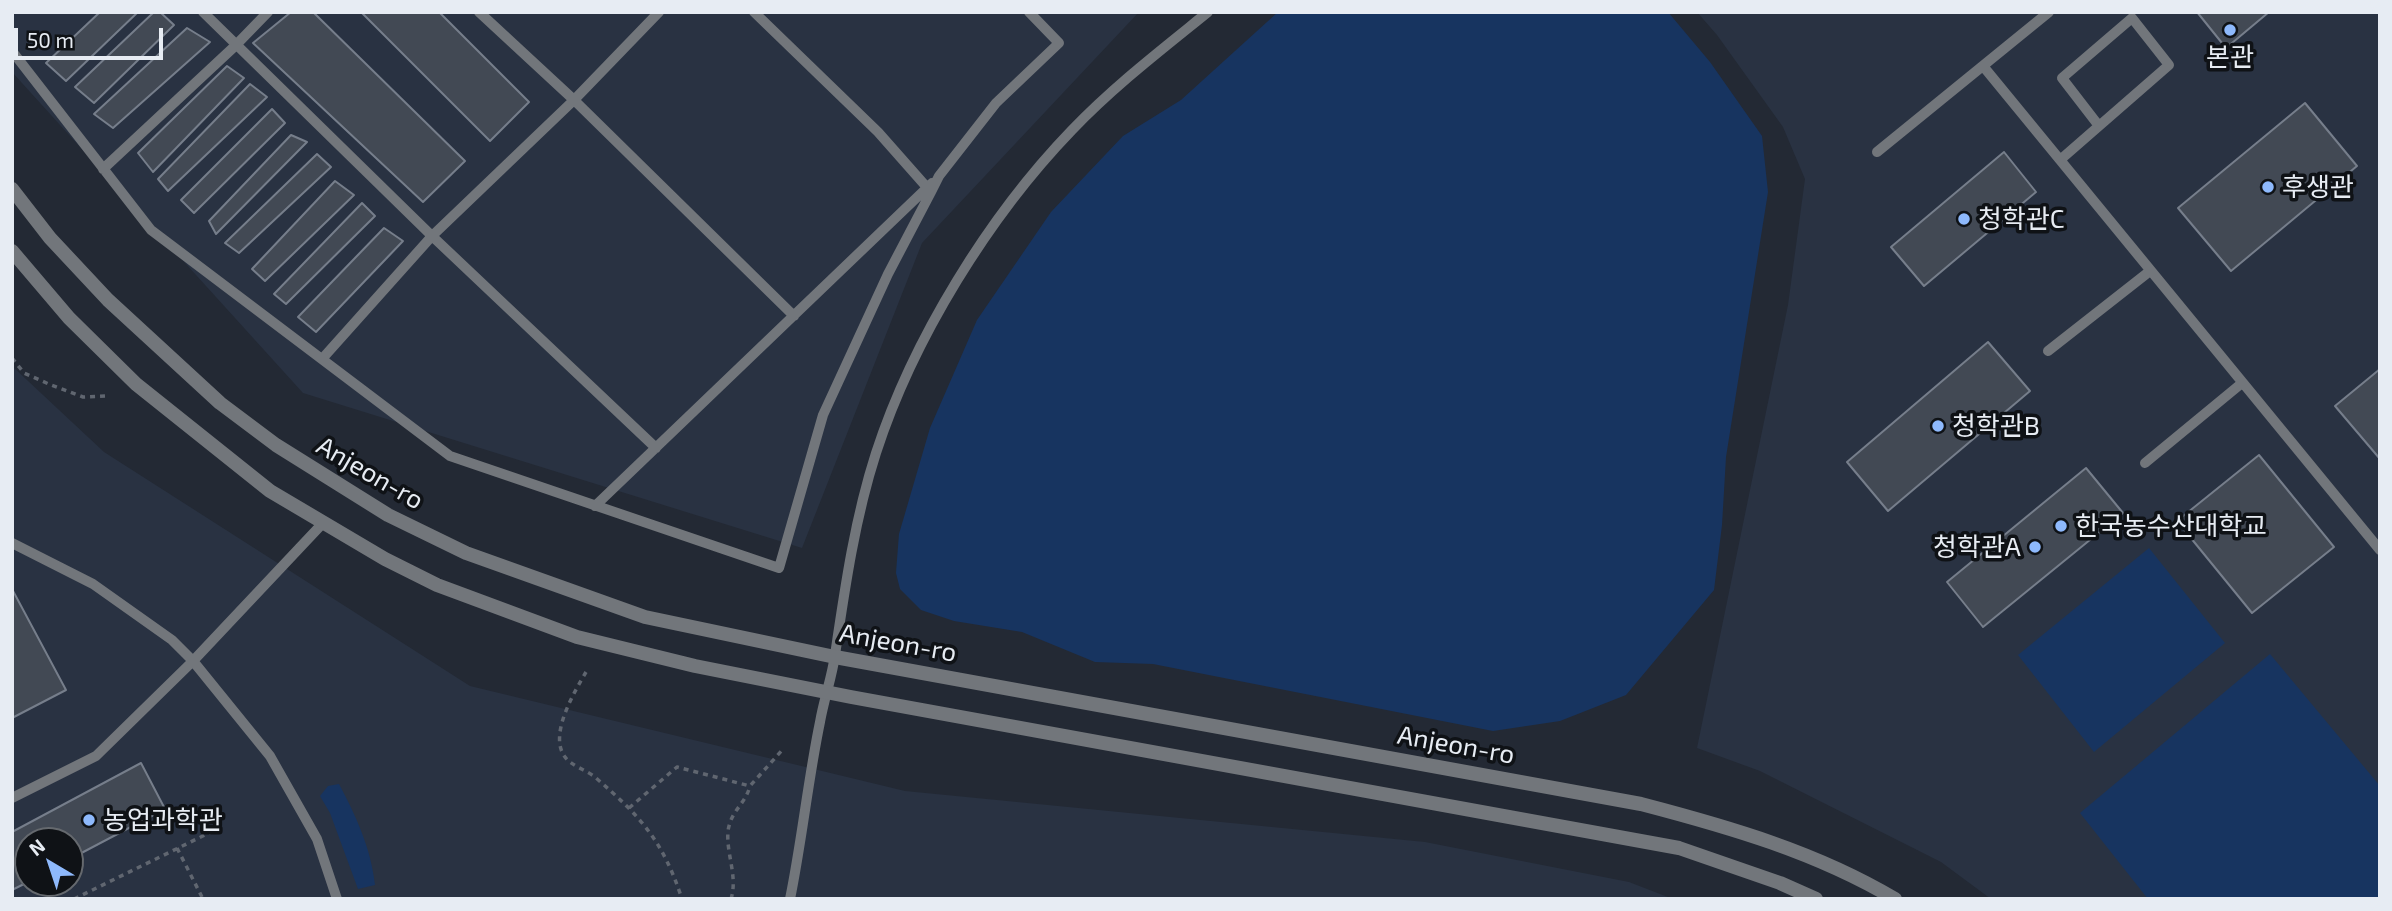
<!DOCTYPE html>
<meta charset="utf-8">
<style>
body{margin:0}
#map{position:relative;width:2392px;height:911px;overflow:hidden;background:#232934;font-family:"Exo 2",sans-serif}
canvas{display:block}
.frame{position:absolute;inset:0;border:14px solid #e7ecf3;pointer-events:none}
.north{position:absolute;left:14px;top:827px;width:70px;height:70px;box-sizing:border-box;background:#0f1216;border:2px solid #65696e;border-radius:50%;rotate:321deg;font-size:19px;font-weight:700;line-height:28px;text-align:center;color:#e7ecf3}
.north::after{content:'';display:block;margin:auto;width:24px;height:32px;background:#8eb9fc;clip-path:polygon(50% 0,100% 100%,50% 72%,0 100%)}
.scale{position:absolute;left:14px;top:28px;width:149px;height:32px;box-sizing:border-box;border:4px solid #e7ecf3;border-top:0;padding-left:9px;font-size:21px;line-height:24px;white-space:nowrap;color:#e7ecf3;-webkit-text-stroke:5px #0f1216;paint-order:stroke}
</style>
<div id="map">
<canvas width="2392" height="911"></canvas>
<div class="frame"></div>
<div class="north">N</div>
<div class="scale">50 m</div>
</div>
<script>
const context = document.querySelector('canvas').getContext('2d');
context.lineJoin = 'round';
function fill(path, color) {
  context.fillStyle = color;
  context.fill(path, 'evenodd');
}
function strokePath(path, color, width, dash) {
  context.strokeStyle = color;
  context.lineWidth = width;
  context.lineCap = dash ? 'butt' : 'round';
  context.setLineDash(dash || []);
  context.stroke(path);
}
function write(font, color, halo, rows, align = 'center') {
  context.font = font + ' "Exo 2","Noto Sans KR",sans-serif';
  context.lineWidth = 7;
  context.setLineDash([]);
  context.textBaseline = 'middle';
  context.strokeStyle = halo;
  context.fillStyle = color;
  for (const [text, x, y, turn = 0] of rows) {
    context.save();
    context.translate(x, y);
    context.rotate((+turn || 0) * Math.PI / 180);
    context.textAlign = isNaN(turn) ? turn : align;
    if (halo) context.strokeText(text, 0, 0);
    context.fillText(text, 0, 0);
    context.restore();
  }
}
const built = new Path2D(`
 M12,12h1127l-217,231 -120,305 -499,-155 -291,-321z
 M1697,12h683v887h-389l-50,-37 -181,-91 -63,-23 91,-443 17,-126 -22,-52 -66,-92z
 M12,366l92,86 366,234 435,105 520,51 204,40 44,17h-1661zM28,841h42v42h-42z`);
const green = new Path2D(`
 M1278,12h390l42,50 52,74 6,56 -42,265 -4,68 -8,65 -88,105 -66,26 -67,10 -340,-67 -58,-2 -73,-30 -68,-11 -33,-11 -21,-21 -4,-16 3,-39 31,-106 47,-108 74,-108 72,-76 58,-36z
 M2149,548l76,95 -131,109 -76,-97z
 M2270,654l110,132v113h-232l-68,-86z
 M339,784c17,32 32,64 36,101l-17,4 -28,-76 -10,-17 8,-10z`);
const building = new Path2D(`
 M100,12h38l-72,69 -20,-18z
 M154,12h6l14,13 -80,78 -19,-16z
 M291,12h22l152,149 -42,41 -170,-159z
 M361,12h78l90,90 -39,39z
 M2197,12h72l-43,36z
 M187,28l23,14 -97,86 -19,-14z
 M227,66l17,12 -91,94 -15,-19z
 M250,84l17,13 -99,94 -10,-12z
 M2305,103l52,63 -126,105 -53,-63z
 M272,109l13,14 -91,90 -13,-13z
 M291,135l16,7 -91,92 -7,-13z
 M2004,152l32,40 -112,94 -33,-39z
 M317,154l14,13 -92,86 -14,-10z
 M335,181l19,14 -89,86 -13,-12z
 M362,203l13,13 -89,88 -12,-10z
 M384,228l19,13 -87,91 -18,-15z
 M1988,342l42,49 -142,120 -41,-49z
 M2380,369v90l-45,-53z
 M2259,455l75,92 -82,66 -75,-92z
 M2086,468l37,45 -140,114 -36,-45z
 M12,589l54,101 -54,28z
 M141,763l24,46 -95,50v-18h-42v41l-16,8v-58z`);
const path = new Path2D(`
 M12,358l12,15 27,12 32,12 22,-1
 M586,672c-11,19 -38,63 -21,85 6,9 22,13 31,21 45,39 67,63 86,121
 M629,808l48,-41 73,19 34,-38
 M177,848l26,51
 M74,899l139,-68
 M731,899c7,-23 -5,-45 -3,-68 3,-21 17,-26 22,-45`);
const service = new Path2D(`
 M203,12l229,224 224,212
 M479,12l95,88 220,216
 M754,12l124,120 53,60
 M12,51l139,179 299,226 329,112 44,-153 65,-141 43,-82 8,-16 57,-73 63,-60 -30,-31
 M1983,66l397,484
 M1877,152l172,-140
 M2060,160l109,-95 -37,-47 -70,60 37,48
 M103,169l132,-123 33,-34
 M2048,351l102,-80
 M322,359l110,-123 142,-136 85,-88
 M2145,463l97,-80
 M595,506l337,-323
 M12,543l81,41 79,56 21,21 77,95 47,83 20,60
 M12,798l84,-42 97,-95 130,-138
 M790,899c12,-59 18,-119 30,-177 4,-23 12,-45 15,-67 10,-68 20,-137 41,-202 37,-114 113,-237 196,-323 41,-43 89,-80 136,-118`);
const tertiary = new Path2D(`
 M12,189l38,49 58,62 112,103 56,42 112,70 78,38 179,64 190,40 806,147c88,23 175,48 254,95
 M12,251l57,67 67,66 134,107 115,68 52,26 140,52 118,29 156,31 828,151 101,35 36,16`);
const markers = [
 [2230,30,7,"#8eb9fc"],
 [2268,187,7,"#8eb9fc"],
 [1964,219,7,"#8eb9fc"],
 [1938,426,7,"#8eb9fc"],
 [2061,526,7,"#8eb9fc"],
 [2035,547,7,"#8eb9fc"],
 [89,820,7,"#8eb9fc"]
];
const poiNames = [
 ["본관",2230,57,"center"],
 ["후생관",2282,187],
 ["청학관C",1978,219],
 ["청학관B",1952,426],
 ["한국농수산대학교",2075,526],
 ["청학관A",2021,547,"right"],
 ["농업과학관",103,820]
];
const streetNames = [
 ["Anjeon-ro",370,473,30],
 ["Anjeon-ro",898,643,10],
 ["Anjeon-ro",1456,745,10]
];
fill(built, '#293242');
fill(green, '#173460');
fill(building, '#424954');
strokePath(building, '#767e8b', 2);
strokePath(path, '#606670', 3.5, [5, 5]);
strokePath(service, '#72767b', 10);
strokePath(tertiary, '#72767b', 14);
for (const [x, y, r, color] of markers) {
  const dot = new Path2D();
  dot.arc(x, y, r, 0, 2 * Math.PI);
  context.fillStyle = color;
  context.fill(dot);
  strokePath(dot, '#0f1216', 2.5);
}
write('26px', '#e7ecf3', '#0f1216', poiNames, 'left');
write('26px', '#e7ecf3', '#0f1216', streetNames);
</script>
